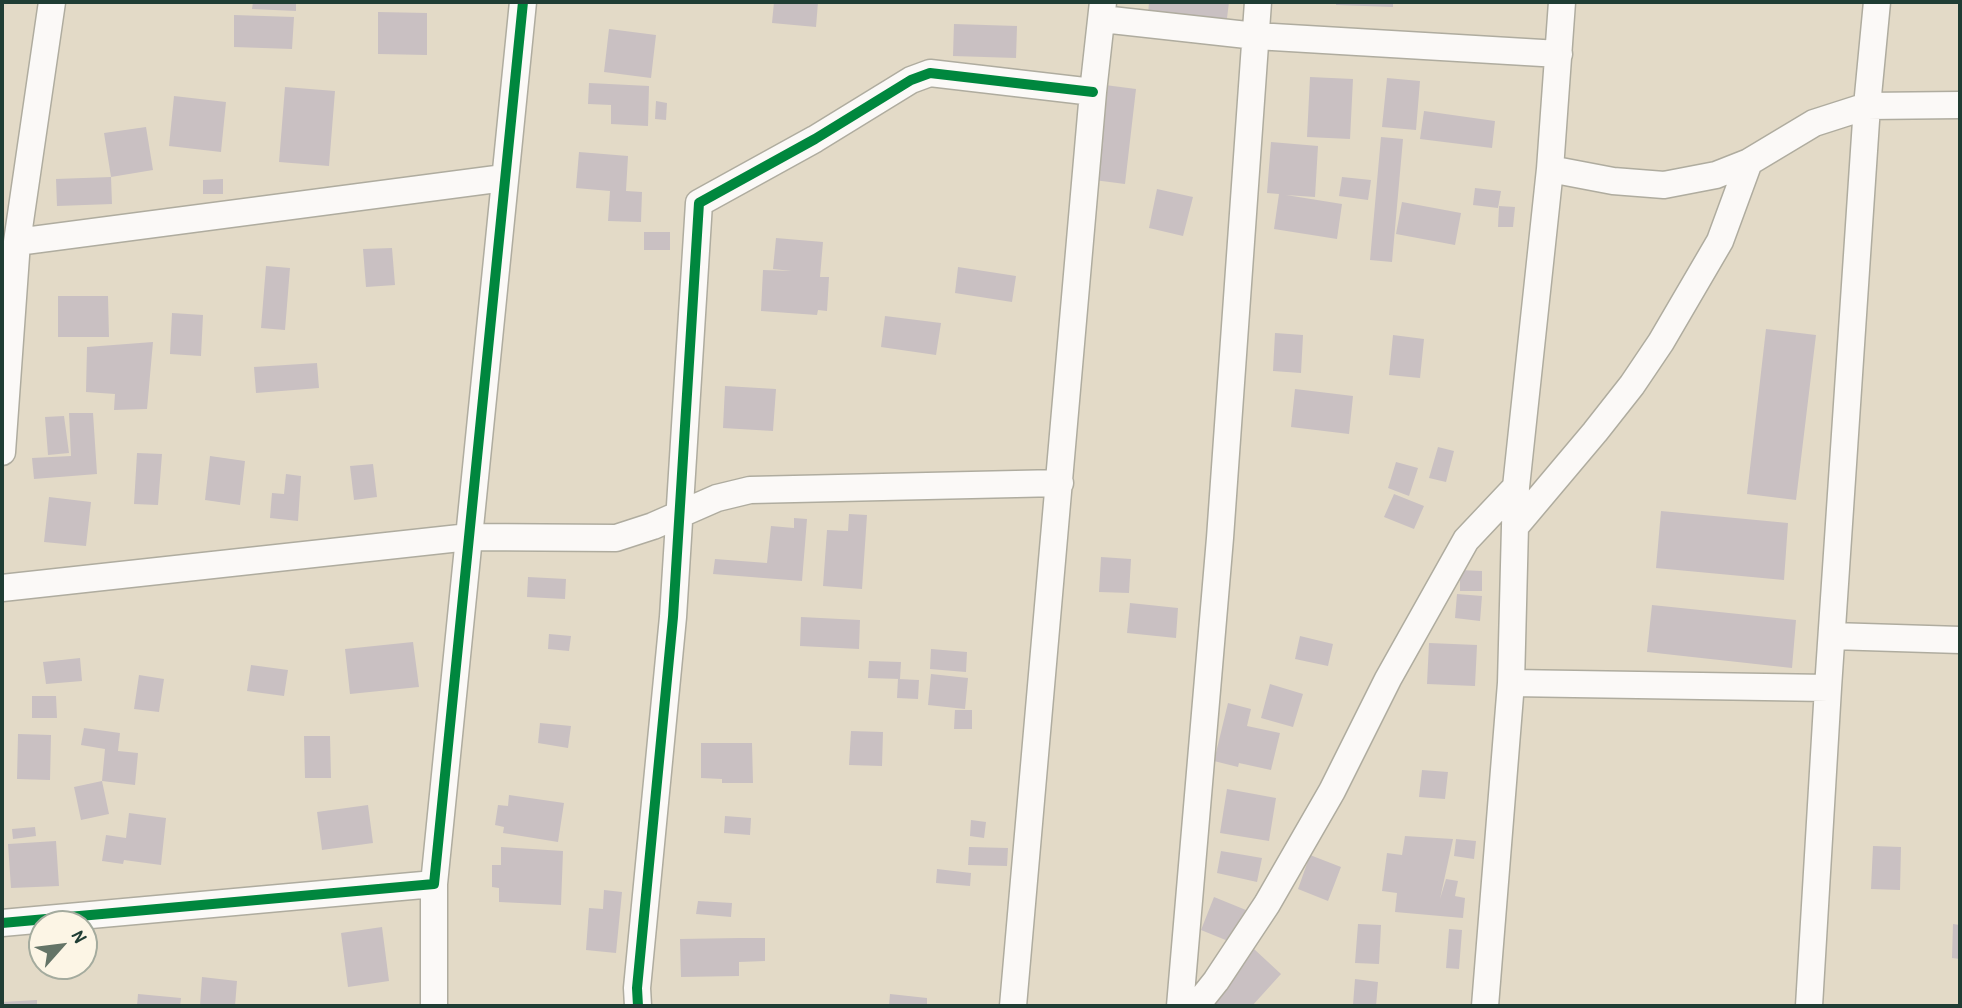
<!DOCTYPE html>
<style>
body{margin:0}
#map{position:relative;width:1962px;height:1008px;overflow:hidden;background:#e3dac7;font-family:"Patrick Hand",sans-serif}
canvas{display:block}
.frame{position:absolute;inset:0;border:4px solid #1f3d34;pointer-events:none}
.north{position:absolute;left:28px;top:910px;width:70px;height:70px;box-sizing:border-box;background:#fcf5e5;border:2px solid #a4ab9e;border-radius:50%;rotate:62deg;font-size:19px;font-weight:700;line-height:28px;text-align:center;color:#1f3d34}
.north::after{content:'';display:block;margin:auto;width:24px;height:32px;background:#647467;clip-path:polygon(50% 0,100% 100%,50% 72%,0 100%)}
</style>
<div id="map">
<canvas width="1962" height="1008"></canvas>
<div class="frame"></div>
<div class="north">N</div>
</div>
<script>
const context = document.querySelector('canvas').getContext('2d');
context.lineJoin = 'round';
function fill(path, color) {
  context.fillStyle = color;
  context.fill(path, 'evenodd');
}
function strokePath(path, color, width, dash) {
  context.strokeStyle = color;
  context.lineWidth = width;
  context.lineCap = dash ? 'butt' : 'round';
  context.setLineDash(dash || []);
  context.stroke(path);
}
const building = new Path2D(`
 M253,2h43v9l-44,-2z
 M774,2h44l-2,25 -44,-4z
 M1149,2h80l-3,24 -78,-11z
 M1336,2h57v5l-57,-2z
 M378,12l49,1v42l-49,-1z
 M234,15l60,2 -2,32 -58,-2z
 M954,24l63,2 -1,32 -63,-2z
 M609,29l47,6 -5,43 -47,-6z
 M1310,77l43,2 -3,60 -43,-2z
 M1387,78l33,3 -4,49 -34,-3z
 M589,83l60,3 -1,40 -37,-2v-19l-23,-1z
 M1105,85l31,4 -11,95 -31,-4z
 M285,87l50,4 -6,75 -50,-4z
 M174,96l52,6 -5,50 -52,-6z
 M656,101l11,2 -1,17 -11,-1z
 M1424,111l71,10 -3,27 -72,-9z
 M146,127l7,43 -42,7 -7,-44z
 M1381,137l22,2 -11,123 -22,-2z
 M1271,142l47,4 -3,51 -29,-2 56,9 -5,35 -63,-10 5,-35 -12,-1z
 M579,152l49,4 -2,35 16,1 -1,30 -33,-1 2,-30 -34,-3z
 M111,177l1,27 -55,2 -1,-27z
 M1342,177l29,3 -3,20 -29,-4z
 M223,179v15h-20v-14z
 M1475,188l26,3 -3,17 -25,-3z
 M1157,189l36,8 -10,39 -34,-8z
 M1402,202l59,11 -6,32 -59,-11z
 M1499,206l16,1 -2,20h-15z
 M644,232h26v18h-26z
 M776,238l47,4 -3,35h9l-2,34 -9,-1 -1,5 -56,-4 2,-41 29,1 -19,-2z
 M392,248l3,37 -29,2 -3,-38z
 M266,266l24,2 -5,62 -24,-2z
 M958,267l58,9 -4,26 -57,-9z
 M58,296h50l1,41h-51z
 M172,313l31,2 -2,41 -31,-2z
 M885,316l56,7 -5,32 -55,-8z
 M1766,329l50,6 -20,165 -49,-6z
 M1275,333l28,2 -2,38 -28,-2z
 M1393,335l31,4 -4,39 -31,-3z
 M153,342l-6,67 -33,1 1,-16 -29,-2 1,-45z
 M317,363l2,25 -63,5 -2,-26z
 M725,386l51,3 -3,42 -50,-3z
 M1295,389l58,7 -4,38 -58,-7z
 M69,413h24l4,61 -63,5 -2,-21 39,-2z
 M64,416l5,37 -21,2 -3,-38z
 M1438,447l16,4 -8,31 -17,-4z
 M137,453l25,1 -4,51 -24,-1z
 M210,456l35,5 -5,44 -35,-5z
 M1396,462l22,6 -9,28 -21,-8z
 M373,464l4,33 -23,3 -4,-34z
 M286,474l15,2 -3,45 -28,-3 2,-25 12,1z
 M1394,494l30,12 -10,23 -30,-12z
 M49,497l42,5 -5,44 -42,-4z
 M1661,511l127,12 -4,57 -128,-12z
 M849,514l18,1 -5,74 -39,-3 4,-56 21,1z
 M794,518l13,1 -5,62 -89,-7 2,-15 52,4 4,-37 23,2z
 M1101,557l30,2 -2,34 -30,-1z
 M1460,570l22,1v20h-22z
 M528,577l38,2 -1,20 -38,-2z
 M1457,594l25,2 -2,25 -25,-3z
 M1130,603l48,5 -2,30 -49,-5z
 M1652,605l144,15 -4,48 -145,-16z
 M801,617l59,3 -1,29 -59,-3z
 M549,634l22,2 -2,15 -21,-2z
 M1300,636l33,8 -5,22 -33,-7z
 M413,642l6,45 -69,7 -5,-45z
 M1429,643l48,2 -2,41 -48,-2z
 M931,649l36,3 -1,20 -36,-3z
 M80,658l2,23 -36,3 -3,-22z
 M869,661l32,1 -1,17 -32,-1z
 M251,665l37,5 -4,26 -37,-5z
 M931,674l37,4 -3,31 -37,-4z
 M139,675l25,4 -5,33 -25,-3z
 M898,679l21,1 -1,19 -21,-1z
 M1270,684l33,10 -10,33 -32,-9z
 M32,696h24l1,22h-25z
 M1228,703l23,6 -4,17 33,7 -9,37 -32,-7 -1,4 -24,-6z
 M955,710h17v19h-18z
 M540,723l31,3 -3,22 -30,-5z
 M84,728l36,5 -2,18 20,2 -3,32 -33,-4 3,-32 -24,-4z
 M851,731l32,1 -1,34 -33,-1z
 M18,734l33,1 -1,45 -33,-1z
 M304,736h26l1,42h-26z
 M701,743h51l1,40h-31v-4l-21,-1z
 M1422,770l26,2 -3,27 -26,-2z
 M102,781l7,33 -28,6 -7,-33z
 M1227,789l49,9 -7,43 -49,-8z
 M509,795l55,8 -6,39 -55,-9 1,-6 -9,-2 3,-20 10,1z
 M368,805l5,38 -51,7 -5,-38z
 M129,813l37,5 -5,47 -37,-5 -1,4 -21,-3 4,-26 20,3z
 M725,816l26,2 -1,17 -26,-2z
 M971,820l15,2 -2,16 -14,-2z
 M35,827l1,9 -23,3 -1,-10z
 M1405,836l48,3 -13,60 6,-20 12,2 -3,15 10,2 -2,20 -68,-6 2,-19 -15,-2 5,-38 15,2z
 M1456,839l20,2 -2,18 -20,-3z
 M56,841l3,45 -48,2 -3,-44z
 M1873,846l28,1 -1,43 -29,-1z
 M501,847l62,4 -2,54 -62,-3v-14l-7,-1v-22h9z
 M969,847l39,1 -1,18 -39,-1z
 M1221,851l41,7 -5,24 -40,-9z
 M1310,855l31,12 -13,34 -30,-12z
 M937,869l34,4 -1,13 -34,-3z
 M604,890l18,2 -6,61 -30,-3 3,-42 14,1z
 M1214,897l32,13 -13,33 -32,-13z
 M698,901l34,2 -1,14 -35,-3z
 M1358,924l23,1 -2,39 -24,-1z
 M1953,924l7,1v34l-8,-1z
 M382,927l7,54 -41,6 -7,-54z
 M1449,929l13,1 -3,39 -13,-1z
 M739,938h26v23l-26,1v14l-58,1 -1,-38z
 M1254,949l27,25 -29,32h-51z
 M202,977l35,4 -2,25h-35z
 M1355,979l23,3 -2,24 -23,-1z
 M138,994l43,4 -1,8h-43z
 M890,994l37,4v8h-38z
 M37,1000v6h-35v-4z`);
const minor = new Path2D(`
 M1102,19l154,17 303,18
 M1550,169l63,12 51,4 52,-10 33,-13
 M17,242l487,-64
 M2,452l15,-210 35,-240
 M1515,527l80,-95 37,-47 29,-43 59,-101 29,-79 65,-39 53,-17 93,-1
 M2,588l467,-51 147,1 37,-12 64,-28 33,-8 310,-7
 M1832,636l128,4
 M1511,683l317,5
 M2,923l432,-39 89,-882
 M434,1006v-122
 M638,1006l-1,-18 36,-371 26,-414 116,-64 96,-59 19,-7 163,19
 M1013,1006l80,-914 10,-90
 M1180,1006l40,-468 38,-536
 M1196,1006l20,-25 51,-77 65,-113 56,-112 78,-139 50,-53
 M1485,1006l26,-323 5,-196 34,-318 12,-167
 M1809,1006l19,-318 39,-582 10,-104`);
const cycleway = new Path2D(`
 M2,923l432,-39 89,-882
 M638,1006l-1,-18 36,-371 26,-414 116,-64 96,-59 19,-7 163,19`);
fill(building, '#c9c0c2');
strokePath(minor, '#afac9f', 29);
strokePath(minor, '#fbf9f7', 26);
strokePath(cycleway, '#00873e', 10);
</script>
